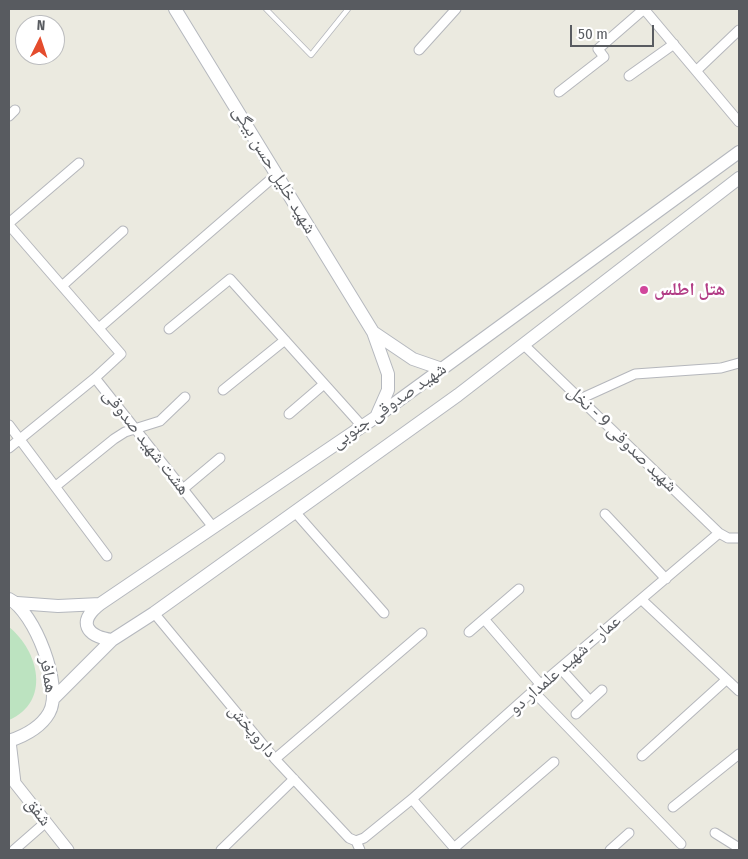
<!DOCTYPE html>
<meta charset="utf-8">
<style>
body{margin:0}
#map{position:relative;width:748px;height:859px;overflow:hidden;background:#ebeae0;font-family:"Fira Sans Condensed",sans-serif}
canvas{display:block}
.frame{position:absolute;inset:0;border:10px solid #585b60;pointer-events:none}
.north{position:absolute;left:15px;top:15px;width:50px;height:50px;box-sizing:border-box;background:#fff;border:1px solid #bcbdbf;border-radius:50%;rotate:4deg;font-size:14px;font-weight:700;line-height:20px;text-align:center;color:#585b60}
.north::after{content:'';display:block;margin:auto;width:18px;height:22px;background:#e44c2d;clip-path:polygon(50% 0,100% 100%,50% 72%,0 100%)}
.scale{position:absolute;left:570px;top:25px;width:84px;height:22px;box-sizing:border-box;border:2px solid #585b60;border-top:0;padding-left:6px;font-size:15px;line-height:18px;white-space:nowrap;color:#585b60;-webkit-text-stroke:4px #fff;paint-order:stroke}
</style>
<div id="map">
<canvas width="748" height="859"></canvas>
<div class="frame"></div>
<div class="north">N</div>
<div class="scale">50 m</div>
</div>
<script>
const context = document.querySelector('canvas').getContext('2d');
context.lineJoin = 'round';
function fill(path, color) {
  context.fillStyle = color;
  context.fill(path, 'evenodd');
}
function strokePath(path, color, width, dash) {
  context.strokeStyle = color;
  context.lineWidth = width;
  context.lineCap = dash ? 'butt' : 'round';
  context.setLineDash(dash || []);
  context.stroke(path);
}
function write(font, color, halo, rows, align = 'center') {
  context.font = font + ' "Fira Sans Condensed","Noto Naskh Arabic",sans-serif';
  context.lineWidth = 5;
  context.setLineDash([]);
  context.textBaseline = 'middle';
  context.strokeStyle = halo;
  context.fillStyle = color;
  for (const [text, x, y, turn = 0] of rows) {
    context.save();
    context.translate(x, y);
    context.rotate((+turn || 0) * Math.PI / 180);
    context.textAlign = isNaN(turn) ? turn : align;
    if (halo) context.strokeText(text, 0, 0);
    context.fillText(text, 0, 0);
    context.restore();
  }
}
const green = new Path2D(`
 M9,627c30,24 42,75 0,93z`);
const service = new Path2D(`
 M266,9l45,46 37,-46`);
const minor = new Path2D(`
 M644,9l95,113
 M419,50l37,-41
 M696,71l43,-41
 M629,76l45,-32
 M559,92l45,-35 -6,-8 46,-40
 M9,116l6,-6
 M9,223l70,-60
 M9,225l112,129 -26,24 118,149
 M62,286l61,-55
 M99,328l178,-154
 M169,329l61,-50 132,147
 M524,345l195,188 9,5h11
 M223,390l62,-50
 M580,399l55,-25 86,-6 18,-5
 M289,414l35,-30
 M9,425l98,131
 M9,448l86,-70
 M56,486l58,-47 11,-7 35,-11 25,-24
 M183,489l37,-31
 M295,512l89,101
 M605,514l61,65
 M642,600l97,91
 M154,613l121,146 74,79 7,3
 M484,619l57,66
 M469,632l50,-43
 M561,669l29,32 12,-11
 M533,691l148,153
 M576,714l14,-13
 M642,756l84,-76
 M275,759l147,-126
 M412,799l44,51
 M673,807l66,-53
 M715,833l24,15
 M356,841l8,-3 48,-39 121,-108 186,-158
 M356,841l4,9
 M454,848l100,-86
 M14,850l32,-28
 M221,850l73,-71
 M610,850l19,-17`);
const tertiary = new Path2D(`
 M10,741l5,42 53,67`);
const secondary = new Path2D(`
 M175,9l198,323
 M377,415l11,-25v-16l-15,-42 40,27 29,10
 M9,599c25,12 55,88 40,114 -8,14 -25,23 -40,28
 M17,603l41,3 42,-2 276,-187 363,-265
 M100,604c-23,18 -14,32 12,36
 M53,699l59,-59 42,-27 304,-218 281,-217`);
const markers = [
 [644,290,5,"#d1479c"]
];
const streetNames = [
 ["شهید خلیل حسن بیگی",274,170,59],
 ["شهید صدوقی جنوبی",389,406,-35],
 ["شهید صدوقی 9 - نخل",622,439,44],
 ["هشت شهید صدوقی",146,442,52],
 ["عمار - شهید علمدار دو",565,665,-41],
 ["همافر",48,675,81],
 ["داروپخش",252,731,50],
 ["شفق",38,812,52]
];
const hotelNames = [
 ["هتل اطلس",654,290]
];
fill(green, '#bce3c0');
strokePath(service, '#b5b7bc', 6);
strokePath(minor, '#b5b7bc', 11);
strokePath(tertiary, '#b5b7bc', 13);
strokePath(secondary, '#b5b8be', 14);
strokePath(service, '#fff', 4.5);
strokePath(minor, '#fff', 9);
strokePath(tertiary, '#fff', 11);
strokePath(secondary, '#fff', 12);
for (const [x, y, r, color] of markers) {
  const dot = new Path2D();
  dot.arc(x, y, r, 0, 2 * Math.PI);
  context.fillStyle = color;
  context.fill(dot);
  strokePath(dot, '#fff', 2);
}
write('18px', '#585b60', '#fff', streetNames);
write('bold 18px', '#b23c85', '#fff', hotelNames, 'left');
</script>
